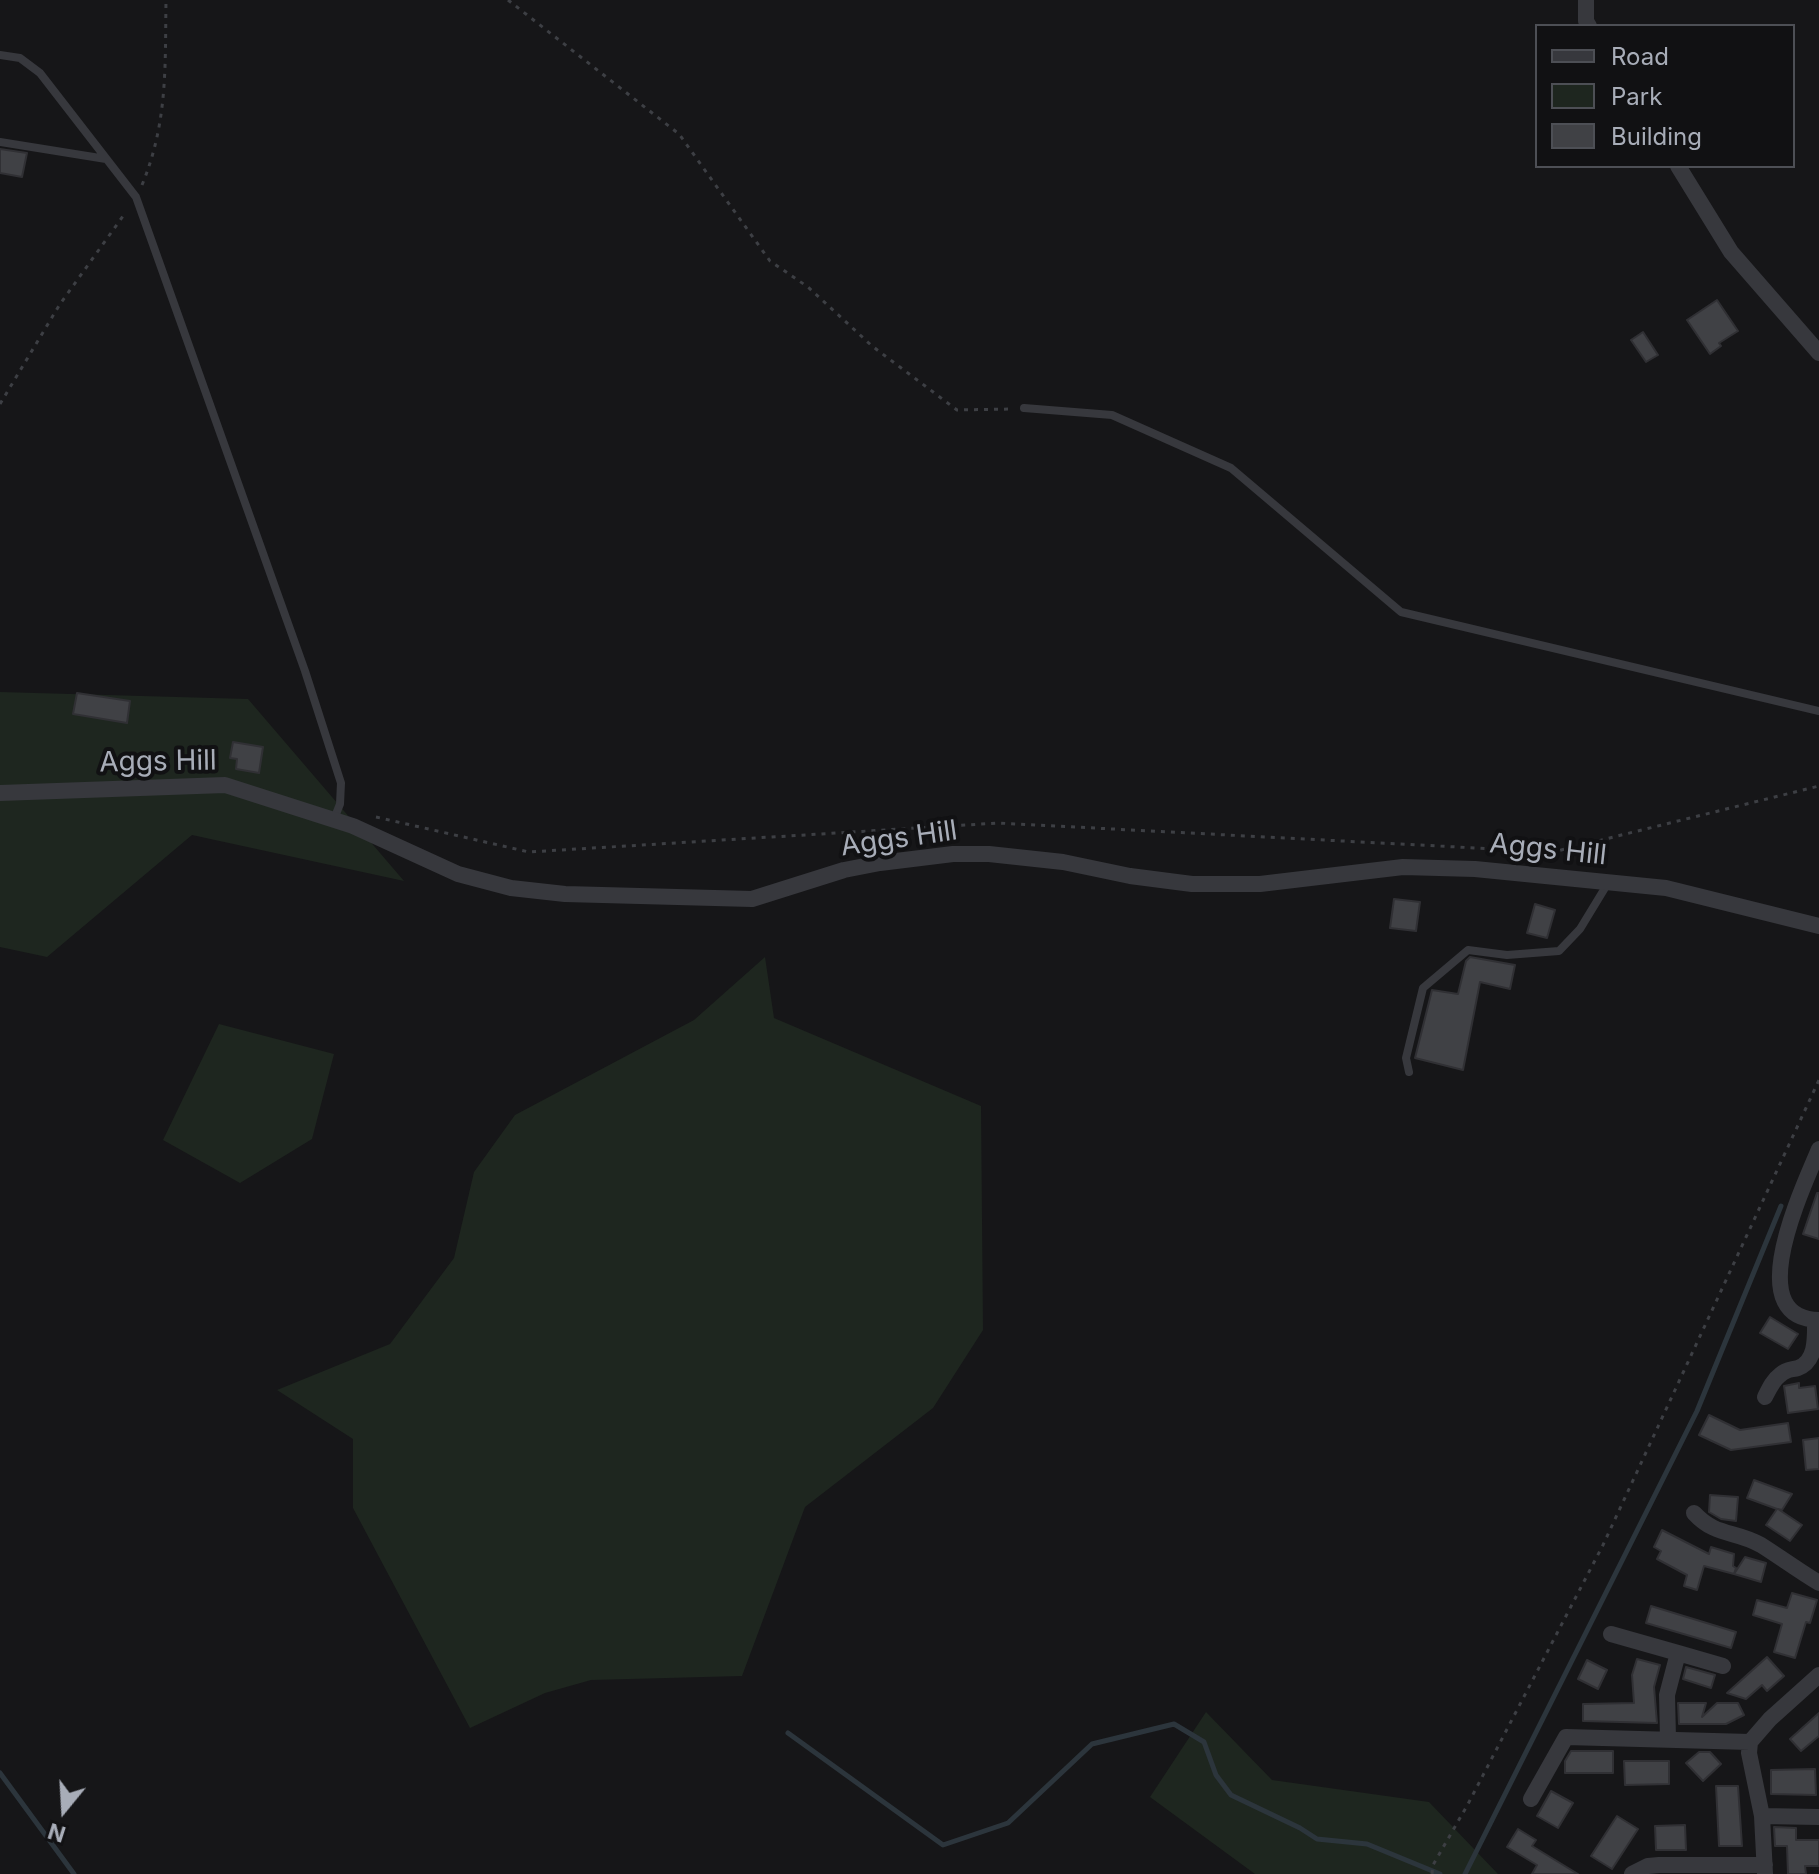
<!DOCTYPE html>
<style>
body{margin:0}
#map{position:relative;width:1819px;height:1874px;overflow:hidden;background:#161618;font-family:Inter,sans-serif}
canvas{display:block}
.legend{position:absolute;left:1535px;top:24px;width:260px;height:144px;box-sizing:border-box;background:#111113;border:2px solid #4d4f55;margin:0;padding:10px 14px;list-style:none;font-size:24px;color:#a8adb8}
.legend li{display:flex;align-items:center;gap:16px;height:40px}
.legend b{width:40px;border:2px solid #4d4f55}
.north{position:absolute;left:24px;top:1770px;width:80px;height:80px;-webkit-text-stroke:6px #111113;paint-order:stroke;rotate:198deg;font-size:22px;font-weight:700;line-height:32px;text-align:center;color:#a8adb8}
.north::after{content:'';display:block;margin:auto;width:28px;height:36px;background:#a8adb8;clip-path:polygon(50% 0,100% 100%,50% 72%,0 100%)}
</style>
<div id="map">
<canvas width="1819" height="1874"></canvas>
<ul class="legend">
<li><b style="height:10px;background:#37383d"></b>Road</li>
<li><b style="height:22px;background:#1e261f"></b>Park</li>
<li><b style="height:22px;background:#404145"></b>Building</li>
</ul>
<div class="north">N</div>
</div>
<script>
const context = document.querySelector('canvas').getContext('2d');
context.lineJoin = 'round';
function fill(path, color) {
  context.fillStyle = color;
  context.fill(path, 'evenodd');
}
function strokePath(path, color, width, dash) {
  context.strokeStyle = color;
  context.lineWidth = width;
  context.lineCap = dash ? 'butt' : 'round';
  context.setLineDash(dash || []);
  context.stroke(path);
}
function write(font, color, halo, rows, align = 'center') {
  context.font = font + ' Inter,sans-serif';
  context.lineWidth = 8;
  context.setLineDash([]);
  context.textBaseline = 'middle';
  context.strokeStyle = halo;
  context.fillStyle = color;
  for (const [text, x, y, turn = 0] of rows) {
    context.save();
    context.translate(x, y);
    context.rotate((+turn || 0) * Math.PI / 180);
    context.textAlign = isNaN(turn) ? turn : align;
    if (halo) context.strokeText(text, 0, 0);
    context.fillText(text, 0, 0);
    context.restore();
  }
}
const green = new Path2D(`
 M0,692l248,7 156,182 -212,-46 -145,122 -47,-10z
 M765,957l9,61 207,88 2,224 -50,78 -128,99 -63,169 -151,4 -46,13 -75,35 -117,-220v-69l-76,-49 113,-46 64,-86 20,-86 41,-57 179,-95z
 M219,1024l115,30 -22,85 -72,44 -77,-43z
 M1206,1712l66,68 157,22 69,72h-243l-105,-77z`);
const stream = new Path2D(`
 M788,1733l155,112 65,-22 84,-79 82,-20 30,18 12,33 15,20 69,33 17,11 50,5 73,30
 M0,1773l74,101
 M1465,1874l232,-463 84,-205`);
const building = new Path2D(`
 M0,149l27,4 -5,24 -22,-4z
 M1717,300l21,31 -19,12 2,3 -11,8 -23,-34z
 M1643,332l15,23 -12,7 -15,-22z
 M77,693l53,8 -3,22 -54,-9z
 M233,742l30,5 -4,26 -23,-4 1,-10 -7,-1z
 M1394,899l26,3 -4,29 -26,-3z
 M1535,904l20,6 -8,28 -20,-5z
 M1470,957l45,8 -5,24 -30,-7 -17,88 -48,-12 17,-68 26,4 8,-33z
 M1817,1193h2v46l-16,-5z
 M1770,1317l28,17 -10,15 -28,-16z
 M1799,1383v5l16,-2 3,23 -30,4 -4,-27z
 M1709,1415l31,15 48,-7 3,19 -60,8 -32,-15z
 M1819,1438v31l-13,1 -3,-30z
 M1754,1480l38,14 -10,16 -4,-1 24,16 -12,16 -24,-16 11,-16 -30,-11z
 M1710,1495l28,2 -2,24 -15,-2 -12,-7z
 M1662,1530l47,24 2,-7 23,7 -1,12 3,2 -2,6 -30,-8 -7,24 -13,-4 3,-11 -30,-16 4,-8 -7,-4z
 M1745,1557l21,6 -5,19 -27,-8z
 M1792,1593l25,7 -7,23 -4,-1 -11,36 -21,-6 8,-28 -29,-9 4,-15 30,8z
 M1651,1606l85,26 -5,16 -85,-25z
 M1767,1657l17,19 -17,15 -5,-6 -16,14 -19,-6z
 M1637,1659l23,6 -6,22 3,36 -74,-2v-17l51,-1 -2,-28z
 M1587,1660l20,10 -9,19 -20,-10z
 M1686,1667l29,8 -4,13 -28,-9z
 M1678,1703h28l-4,14 15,-14h21l6,12 -18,9h-47z
 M1819,1713v23l-18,15 -11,-12z
 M1571,1751h42v22h-48v-12z
 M1699,1752h11l11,12 -18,17 -17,-18z
 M1624,1761h45v23l-44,1z
 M1815,1769l1,26 -45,-1v-24z
 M1716,1786h22l4,60h-23z
 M1551,1791l22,12 -15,25 -21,-12z
 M1617,1816l21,13 -26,40 -21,-13z
 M1685,1825l1,25h-30l-1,-24z
 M1774,1827l22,1v12h23v26h-14l1,8h-18l-1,-28h-12z
 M1518,1829l18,11 -4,6 46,28h-46l5,-9 -30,-18z`);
const path = new Path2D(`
 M508,0l171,134 91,127 38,26 64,59 85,64 56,-1
 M142,185c26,-63 23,-119 24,-185
 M0,404l60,-100 66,-92
 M376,817l153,35 469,-29 555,29 266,-66
 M1432,1874l1,-9 35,-61 135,-259 216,-465`);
const lane = new Path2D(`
 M0,55l20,3 20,15 96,124 169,474 36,112 -1,21 -6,15
 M0,142l106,17
 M1024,408l88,7 119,53 170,144 418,99
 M1409,1072l-3,-14 17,-70 45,-38 39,5 52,-4 21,-22 28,-46`);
const street = new Path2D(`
 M1586,0v21l3,5
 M1678,166l53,86 88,101
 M0,793l225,-8 128,41 105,48 53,14 54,6 187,5 92,-29 36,-7 73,-9h36l74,8 67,14 62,8h68l143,-17 72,2 191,19 153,38
 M1819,1149c-15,37 -80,170 0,171
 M1765,1397c4,-8 8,-17 15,-22 6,-6 11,-5 18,-7 19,-7 17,-32 17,-48
 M1694,1513c22,24 41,17 67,32 19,12 38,26 58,38
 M1611,1634l67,19 -11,42 1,43
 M1678,1653l45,13
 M1531,1799l35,-62 184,5
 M1762,1816l57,1
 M1632,1874l16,-8 11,-1h106
 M1765,1874l-3,-58 -13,-63 1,-11 20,-23 49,-44`);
const streetNames = [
 ["Aggs Hill",158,762,-1],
 ["Aggs Hill",899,839,-8],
 ["Aggs Hill",1548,850,6]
];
fill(green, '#1e261f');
strokePath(stream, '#2c353c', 5);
fill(building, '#404145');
strokePath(building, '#303034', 2);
strokePath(path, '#3d3f44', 3, [4, 6]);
strokePath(lane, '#37383d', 8);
strokePath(street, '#37383d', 16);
write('28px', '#a8adb8', '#111113', streetNames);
</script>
